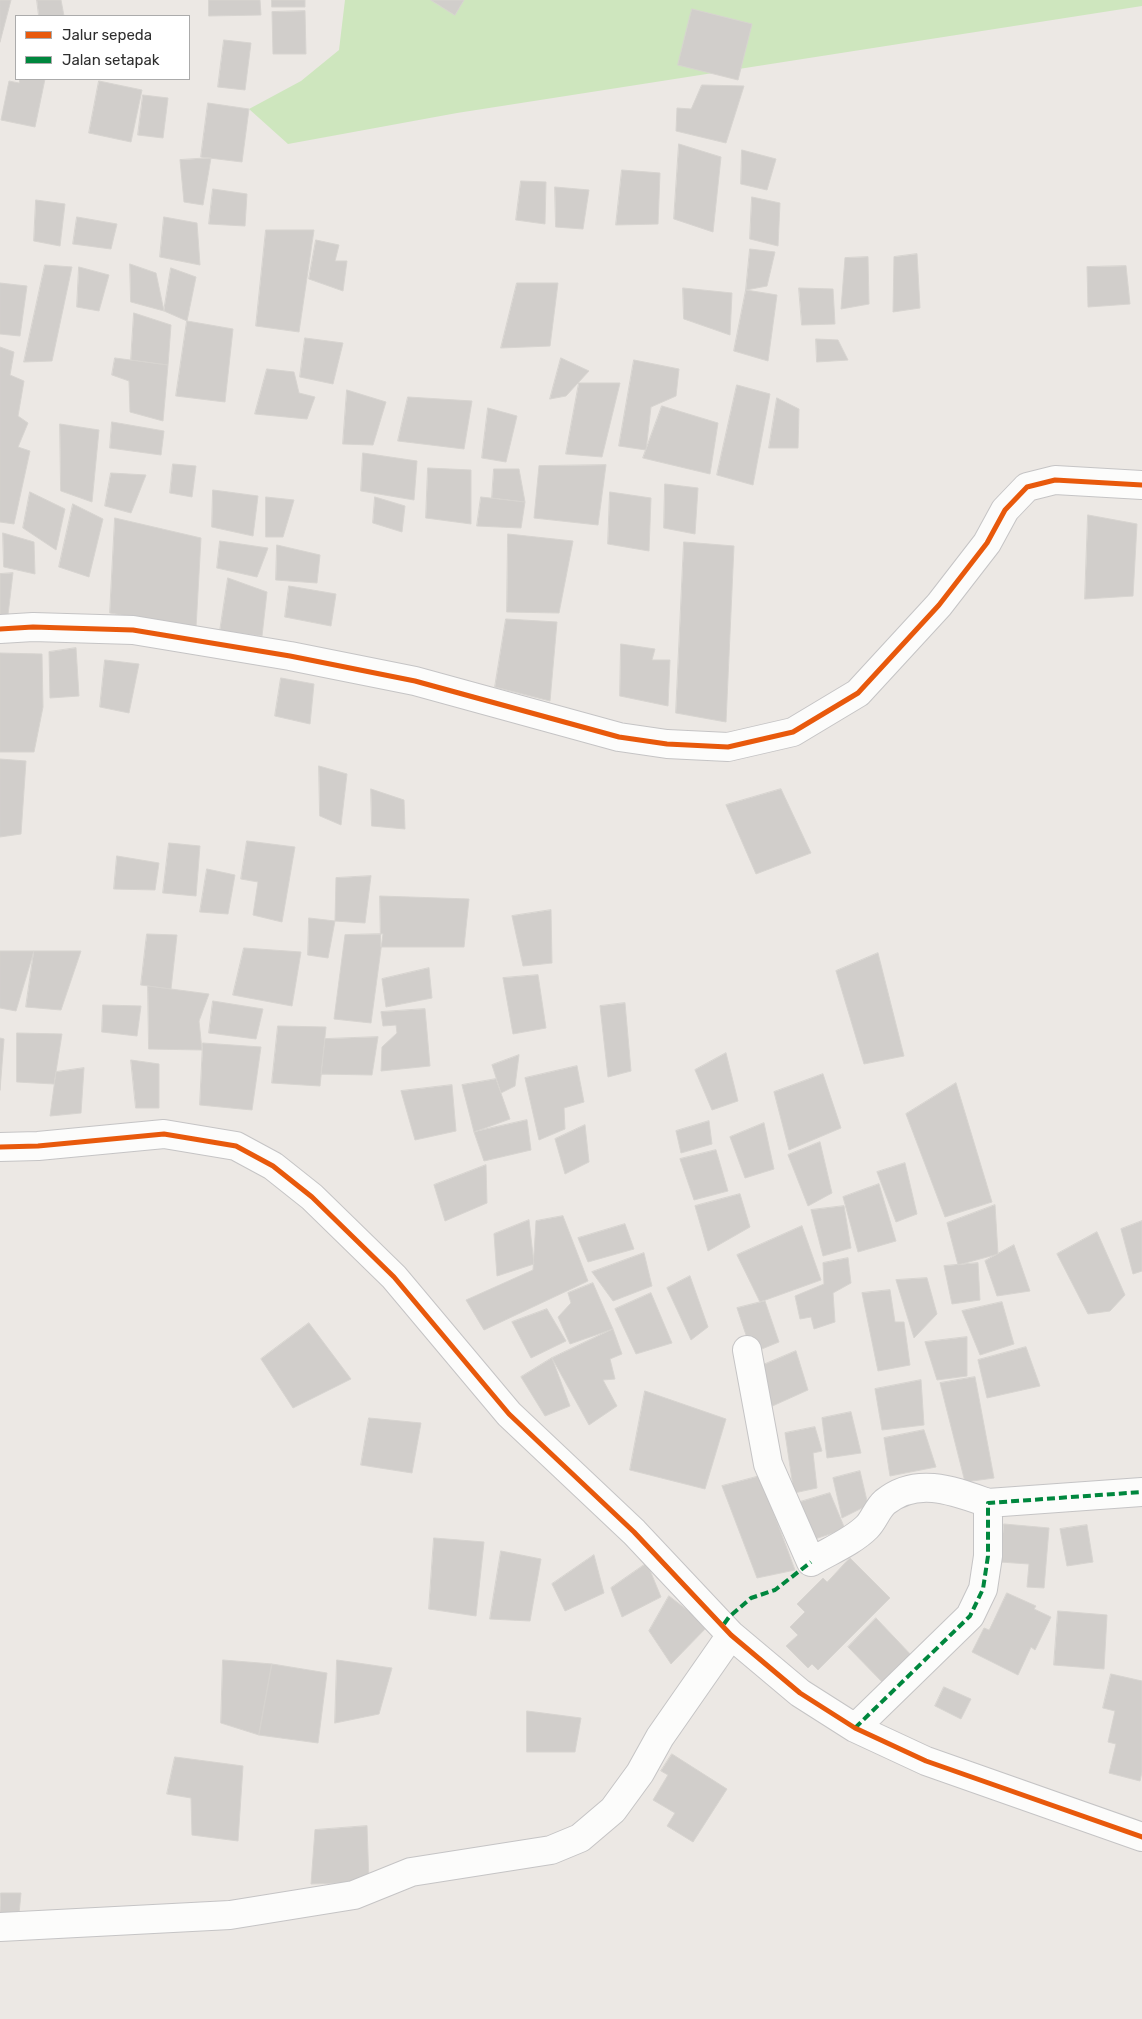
<!DOCTYPE html>
<style>
body{margin:0}
#map{position:relative;width:1142px;height:2019px;overflow:hidden;background:#ece8e4;font-family:Rubik,sans-serif}
canvas{display:block}
.legend{position:absolute;left:15px;top:15px;width:175px;height:65px;box-sizing:border-box;background:#fff;border:1px solid #ababab;margin:0;padding:6px 9px;list-style:none;font-size:15px;color:#2e2e2e}
.legend li{display:flex;align-items:center;gap:10px;height:25px}
.legend b{width:25px;border:1px solid #ababab}
</style>
<div id="map">
<canvas width="1142" height="2019"></canvas>
<ul class="legend">
<li><b style="height:6px;background:#e8590c"></b>Jalur sepeda</li>
<li><b style="height:6px;background:#00873e"></b>Jalan setapak</li>
</ul>
</div>
<script>
const context = document.querySelector('canvas').getContext('2d');
context.lineJoin = 'round';
function fill(path, color) {
  context.fillStyle = color;
  context.fill(path, 'evenodd');
}
function strokePath(path, color, width, dash) {
  context.strokeStyle = color;
  context.lineWidth = width;
  context.lineCap = dash ? 'butt' : 'round';
  context.setLineDash(dash || []);
  context.stroke(path);
}
const green = new Path2D(`
 M345,0h797v6l-685,107 -169,31 -39,-35 52,-28 38,-31z`);
const building = new Path2D(`
 M0,0h11l-11,42z
 M37,0h24l3,16h-25z
 M209,0h51l1,15 -52,1z
 M272,0h33v7h-33z
 M431,0h33l-9,15z
 M692,9l60,15 -14,56 -60,-15z
 M305,11l1,43h-33l-1,-42z
 M224,40l27,3 -6,47 -27,-3z
 M20,79h25l-10,48 -34,-7 8,-39 10,2z
 M99,81l43,9 -11,52 -42,-9z
 M702,85l42,1 -18,57 -50,-12 1,-23 14,1z
 M143,95l25,3 -5,40 -25,-3z
 M208,103l41,6 -7,53 -41,-5z
 M679,144l42,13 -8,75 -39,-13z
 M742,150l34,9 -9,31 -26,-6z
 M211,158l-8,47 -19,-3 -4,-42z
 M622,170l38,3 -2,51 -42,1z
 M521,181l25,1 -1,42 -29,-4z
 M555,187l34,3 -6,39 -27,-2z
 M213,189l34,5 -2,32 -36,-2z
 M752,197l28,6 -2,43 -28,-7z
 M36,200l29,4 -5,42 -26,-5z
 M77,217l40,7 -6,25 -38,-5z
 M164,217l33,6 3,42 -40,-8z
 M266,230h48l-15,102 -43,-6z
 M316,240l23,5 -4,16h12l-4,30 -34,-12z
 M750,249l25,3 -8,34 -21,4z
 M917,254l3,54 -27,4 1,-55z
 M868,257l1,47 -28,5 4,-51z
 M130,264l26,9 8,38 -33,-9z
 M45,265l27,2 -20,94 -28,1z
 M1126,266l4,38 -42,3 -1,-40z
 M79,267l30,8 -10,36 -22,-4z
 M171,268l25,9 -9,44 -23,-10z
 M0,283l27,3 -7,50 -20,-2z
 M517,283h41l-8,63 -49,2z
 M683,288l49,5 -2,42 -46,-16z
 M799,288l34,1 2,35 -33,1z
 M746,290l31,5 -9,66 -34,-10z
 M134,313l37,12 -3,40 -37,-5z
 M187,321l46,8 -8,73 -49,-6z
 M305,338l38,5 -10,41 -33,-7z
 M816,339l22,1 10,20 -31,2z
 M0,347l14,5 -4,23 14,6 -6,35 10,7 -10,24 12,4 -16,73 -14,-2z
 M115,358l53,7 -5,56 -33,-9 -1,-31 -17,-6z
 M561,358l28,13 -23,25 -16,3z
 M634,360l45,9 -3,27 -25,11 -5,43 -27,-4z
 M267,369l27,3 5,21 16,4 -8,22 -52,-5z
 M579,383h41l-18,74 -36,-3z
 M737,385l33,9 -17,91 -36,-10z
 M347,390l39,12 -13,43 -30,-1z
 M408,397l64,4 -8,48 -66,-8z
 M777,398l22,11 -1,39h-29z
 M662,406l56,17 -8,51 -67,-16z
 M488,408l29,8 -11,46 -24,-4z
 M112,422l52,9 -3,24 -51,-7z
 M60,424l39,6 -7,72 -31,-11z
 M363,453l54,8 -3,39 -53,-9z
 M173,464l23,2 -4,31 -22,-4z
 M606,465l-8,60 -64,-7 5,-52z
 M428,468l43,2v54l-45,-6z
 M494,469h25l6,33 -33,-4z
 M111,473l35,2 -15,38 -26,-7z
 M665,484l33,4 -3,46 -31,-6z
 M213,490l45,6 -5,40 -41,-9z
 M30,492l35,17 -9,41 -33,-22z
 M610,492l41,6 -2,53 -41,-7z
 M266,497l28,3 -11,37h-17z
 M375,497l30,9 -3,26 -29,-9z
 M481,497l44,5 -4,26 -44,-2z
 M73,504l30,15 -14,58 -30,-10z
 M1088,515l49,9 -4,72 -48,3z
 M115,518l86,20 -5,90 -86,-15z
 M3,533l31,9 1,32 -31,-7z
 M508,534l65,7 -14,72 -52,-1z
 M220,541l48,7 -11,29 -40,-9z
 M684,542l50,4 -8,176 -50,-9z
 M277,545l43,10 -3,28 -41,-3z
 M13,573l-6,50 -7,-1v-48z
 M228,578l39,14 -5,44 -42,-5z
 M289,586l47,8 -5,32 -46,-9z
 M506,619l51,3 -7,79 -55,-14z
 M621,644l34,5 -3,11h18l-2,46 -48,-10z
 M76,648l3,48 -29,2 -1,-46z
 M0,653l42,1 1,53 -9,45h-34z
 M105,660l34,4 -10,49 -29,-6z
 M281,678l33,6 -4,40 -35,-8z
 M0,759l26,2 -5,73 -21,3z
 M319,766l28,8 -6,51 -21,-9z
 M371,789l33,11 1,29 -33,-3z
 M781,789l30,64 -55,21 -30,-69z
 M247,841l48,6 -13,75 -29,-7 5,-33 -17,-3z
 M169,843l31,3 -4,50 -33,-3z
 M117,856l42,7 -4,27 -41,-1z
 M207,869l28,6 -7,39 -28,-2z
 M371,876l-6,47 -30,-2 1,-43z
 M380,896l89,3 -5,48h-83z
 M551,910l1,53 -29,3 -11,-50z
 M309,918l26,3 -7,37 -20,-3z
 M147,934l30,1 -6,54 -30,-4z
 M383,934l-12,89 -37,-4 11,-84z
 M244,948l57,4 -9,54 -59,-11z
 M0,951h34l-18,60 -16,-3z
 M34,951h47l-20,59 -35,-3z
 M878,953l26,103 -40,8 -28,-93z
 M429,968l3,30 -46,9 -4,-28z
 M538,975l8,53 -33,6 -10,-56z
 M148,986l61,8 -10,27 3,29 -53,-1z
 M213,1001l50,8 -7,30 -47,-6z
 M625,1003l6,68 -23,6 -8,-71z
 M103,1005l38,1 -4,30 -35,-4z
 M425,1009l5,57 -49,5 1,-24 15,-14 -1,-8 -13,1 -2,-14z
 M278,1026l48,1 -6,59 -48,-3z
 M17,1033l45,1 -8,50 -37,-2z
 M378,1037l-6,38 -51,-1 4,-35z
 M0,1038l4,1 -4,51z
 M203,1043l58,4 -9,63 -52,-5z
 M726,1053l12,48 -26,9 -17,-40z
 M519,1055l-4,31 -14,7 -9,-28z
 M131,1060l28,4v44h-23z
 M577,1066l7,36 -20,6 1,21 -26,11 -14,-62z
 M84,1068l-3,45 -31,3 6,-44z
 M823,1074l18,54 -52,22 -15,-58z
 M496,1079l14,40 -36,13 -12,-47z
 M956,1083l36,119 -47,15 -39,-103z
 M452,1085l4,46 -41,9 -14,-49z
 M527,1120l4,30 -47,11 -10,-29z
 M709,1121l3,23 -31,9 -5,-22z
 M764,1123l10,46 -29,9 -15,-41z
 M585,1125l4,37 -24,12 -10,-35z
 M820,1142l12,51 -24,13 -20,-51z
 M716,1150l12,41 -34,9 -14,-41z
 M905,1163l12,51 -21,8 -19,-50z
 M486,1165l1,38 -42,18 -11,-36z
 M879,1184l17,57 -38,11 -15,-55z
 M740,1194l10,33 -42,24 -13,-45z
 M995,1205l3,49 -40,11 -11,-42z
 M844,1206l7,42 -28,8 -12,-46z
 M563,1216l25,65 -104,49 -18,-30 67,-30 3,-49z
 M529,1220l5,44 -37,12 -3,-42z
 M1142,1221v50l-9,3 -12,-45z
 M625,1224l9,25 -46,13 -10,-24z
 M802,1226l19,54 -61,22 -23,-47z
 M1097,1232l28,63 -15,16 -22,3 -31,-60z
 M1014,1245l16,46 -33,5 -12,-35z
 M644,1253l8,33 -39,15 -21,-29z
 M848,1258l3,25 -18,10 2,29 -21,7 -3,-12 -11,2 -5,-23 29,-12 -1,-21z
 M978,1263l2,37 -28,4 -8,-38z
 M690,1276l18,51 -17,13 -24,-52z
 M927,1278l10,36 -23,24 -18,-58z
 M593,1283l20,46 -43,15 -12,-27 13,-14 -3,-10z
 M890,1290l5,32h9l6,43 -32,6 -16,-78z
 M651,1293l21,50 -36,11 -21,-45z
 M765,1301l14,41 -27,11 -15,-45z
 M1002,1302l12,42 -34,11 -18,-44z
 M547,1309l19,32 -35,17 -19,-36z
 M309,1323l42,56 -58,29 -32,-49z
 M613,1329l9,25 -12,5 5,20 -12,1 14,26 -28,19 -37,-67z
 M967,1337v39l-30,4 -12,-38z
 M1026,1347l14,39 -53,12 -9,-38z
 M796,1351l12,39 -40,18 -12,-40z
 M552,1358l18,48 -25,10 -24,-39z
 M975,1377l19,101 -29,4 -25,-99z
 M921,1380l3,45 -42,5 -7,-41z
 M645,1391l81,28 -21,70 -75,-19z
 M851,1412l10,41 -34,5 -5,-40z
 M369,1418l52,5 -9,50 -51,-8z
 M815,1427l7,24 -9,2 4,35 -23,5 -9,-60z
 M924,1430l12,37 -46,9 -6,-38z
 M860,1471l8,34 -26,13 -9,-40z
 M760,1476l35,94 -38,8 -35,-92z
 M830,1493l15,36 -30,10 -15,-37z
 M1004,1524l45,4 -5,60 -17,-1 2,-23 -29,-2z
 M1087,1525l6,37 -26,4 -7,-37z
 M434,1538l50,4 -8,74 -47,-7z
 M501,1551l40,8 -11,62 -40,-2z
 M594,1555l10,38 -39,18 -13,-27z
 M850,1558l40,40 -72,72 -6,-6 -4,4 -22,-22 12,-11 -8,-8 15,-15 -8,-8 26,-26 4,4z
 M647,1563l14,34 -39,20 -11,-29z
 M1007,1593l29,13 -2,3 17,8 -16,33 -4,-3 -13,28 -46,-23 12,-24 5,2z
 M669,1596l39,30 -37,38 -22,-33z
 M1058,1611l49,4 -3,54 -50,-4z
 M876,1618l37,39 -28,28 -37,-38z
 M223,1660l49,4 -13,71 -38,-12z
 M337,1660l55,8 -13,46 -44,9z
 M272,1664l55,9 -9,70 -59,-8z
 M1111,1674l31,7v91l-2,9 -31,-8 7,-29 -8,-2 7,-31 -12,-3z
 M944,1687l27,12 -10,20 -26,-13z
 M527,1711l54,7 -6,34h-48z
 M672,1754l55,35 -34,53 -26,-16 8,-13 -22,-13 15,-25 -7,-4z
 M175,1757l68,9 -5,75 -46,-6 -1,-37 -24,-4z
 M367,1826l2,56 -58,2 4,-54z
 M1,1893h20l-2,21h-19z`);
const minor = new Path2D(`
 M0,629l33,-2 100,3 157,26 125,25 204,56 48,7 61,3 65,-15 65,-39 81,-88 48,-62 18,-33 22,-23 28,-7 87,5
 M0,1147l38,-1 126,-12 72,12 37,20 39,31 82,80 115,137 125,118 97,103 69,58 55,35 71,33 216,76
 M747,1350l21,114 43,98c18,-11 41,-20 56,-35 7,-7 10,-18 18,-25 32,-26 69,-11 103,1
 M855,1728l115,-112 13,-27 5,-33v-53l154,-11
 M0,1927l230,-12 124,-20 57,-23 140,-22 29,-12 33,-28 27,-37 20,-36 71,-102`);
const quiet = new Path2D(`
 M724,1624l5,-7 22,-19 24,-8 36,-28
 M855,1728l115,-112 13,-27 5,-33v-53l154,-11`);
const cycleway = new Path2D(`
 M0,629l33,-2 100,3 157,26 125,25 204,56 48,7 61,3 65,-15 65,-39 81,-88 48,-62 18,-33 22,-23 28,-7 87,5
 M0,1147l38,-1 126,-12 72,12 37,20 39,31 82,80 115,137 125,118 97,103 69,58 55,35 71,33 216,76`);
fill(green, '#cee6be');
fill(building, '#d1cecb');
strokePath(building, '#d7d4d0', 1);
strokePath(minor, '#c5c4c5', 30);
strokePath(minor, '#fcfcfb', 28);
strokePath(quiet, '#00873e', 4, [8, 4]);
strokePath(cycleway, '#e8590c', 5);
</script>
